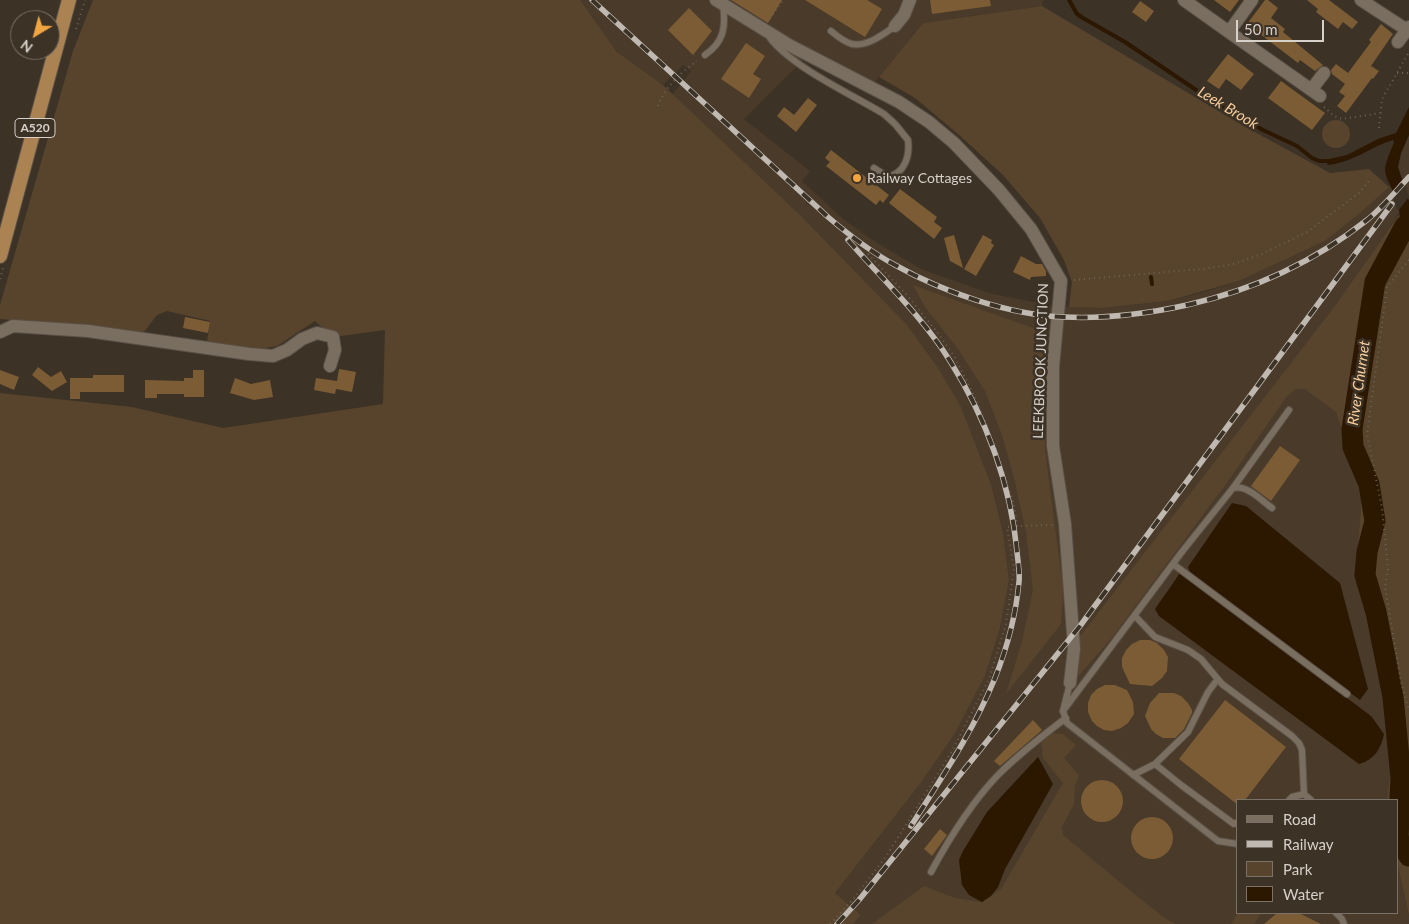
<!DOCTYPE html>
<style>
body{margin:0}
#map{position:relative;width:1409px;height:924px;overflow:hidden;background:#3c3226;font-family:Lato,sans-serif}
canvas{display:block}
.legend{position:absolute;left:1236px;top:799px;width:162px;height:115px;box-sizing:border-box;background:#3c3226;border:1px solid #7a7268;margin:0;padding:6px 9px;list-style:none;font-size:15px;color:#d7d1ca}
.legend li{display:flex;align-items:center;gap:10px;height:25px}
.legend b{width:25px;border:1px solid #7a7268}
.north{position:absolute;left:10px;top:10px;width:50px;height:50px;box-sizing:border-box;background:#3c3226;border:1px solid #7a7268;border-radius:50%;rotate:217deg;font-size:14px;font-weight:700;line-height:20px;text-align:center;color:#d7d1ca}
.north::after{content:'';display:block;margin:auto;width:18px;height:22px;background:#f1a540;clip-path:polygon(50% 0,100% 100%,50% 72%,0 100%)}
.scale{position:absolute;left:1236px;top:20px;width:88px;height:22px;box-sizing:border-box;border:2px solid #d7d1ca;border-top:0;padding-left:6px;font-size:15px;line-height:18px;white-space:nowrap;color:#d7d1ca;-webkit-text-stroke:4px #3c3226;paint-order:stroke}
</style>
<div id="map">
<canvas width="1409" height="924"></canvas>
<ul class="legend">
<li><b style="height:6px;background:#7a6e61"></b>Road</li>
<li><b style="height:6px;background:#bfb9b1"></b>Railway</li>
<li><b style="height:14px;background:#58442c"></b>Park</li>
<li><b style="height:14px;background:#2c1700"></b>Water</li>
</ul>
<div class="north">N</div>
<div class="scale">50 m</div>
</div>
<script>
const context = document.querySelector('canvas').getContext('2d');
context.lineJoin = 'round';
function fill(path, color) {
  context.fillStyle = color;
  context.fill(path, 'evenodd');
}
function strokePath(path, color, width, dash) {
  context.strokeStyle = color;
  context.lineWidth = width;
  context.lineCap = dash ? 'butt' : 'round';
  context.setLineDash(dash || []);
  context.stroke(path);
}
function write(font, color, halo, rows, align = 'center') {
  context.font = font + ' Lato,sans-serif';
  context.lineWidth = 5;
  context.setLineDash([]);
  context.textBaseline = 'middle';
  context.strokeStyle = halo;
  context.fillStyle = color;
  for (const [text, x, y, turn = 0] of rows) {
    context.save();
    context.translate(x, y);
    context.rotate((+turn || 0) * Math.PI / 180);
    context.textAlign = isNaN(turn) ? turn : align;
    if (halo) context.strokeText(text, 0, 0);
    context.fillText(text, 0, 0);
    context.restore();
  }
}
const built = new Path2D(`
 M547,0h496l-1,6 -119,17 -56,69 -62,-34 -61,61 66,52 -8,10 40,37 29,21 50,30 68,24 64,13 49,2 66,-7 36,-9 35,-11 86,-40 33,-26 32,-30 10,25 -9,17 -55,185 26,81 -6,78 39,159 -8,70h-149v113h160v-47l11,50v8h-556l8,-9 -26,-22 85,-109 34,-49 31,-59 15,-48 9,-48 -6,-48 -12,-48 -30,-77 -263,-288 -26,-24 19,-24 -8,-6 -20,20z
 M1409,135v64l-1,1 -10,-33 3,-14z`);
const green = new Path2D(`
 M93,0h487l36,51 47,34 138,131 106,109 31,43 23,39 30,77 12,48 6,48 -9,48 -15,48 -31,59 -34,49 -85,109 26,22 -8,9h-853v-531l132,14 91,21 160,-24 2,-74 -52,7 -18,-16 -38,25 -17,3 -53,-7 3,-21 -43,-10 -10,4 -13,17 -144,-13v-14l73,-254z
 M1042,6l200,119 88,48 39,-4 20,18 -31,28 -33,26 -86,40 -71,20 -66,7 -33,-1 3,-25 -8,-22 -24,-42 -37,-43 -45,-41 -43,-36 -36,-21 44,-54z
 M1322 134a14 14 0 1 1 28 0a14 14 0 1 1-28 0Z
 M1409,201v715l-11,-50v-66h-11l8,-70 -39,-159 6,-78 -26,-81 -31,-23h-9l-9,7 -61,88 -116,156 -36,41 4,-42 257,-333z
 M913,285l134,48 -2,117 18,138 -2,36 -55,70 16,-53 11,-51 -7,-57 -11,-51 -13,-47 -17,-44 -27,-42 -33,-42z
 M1052,733l11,1 13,11 -12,13 15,17 -4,11 -1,18 -12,23 1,8 64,53 39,31 10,5h-304l52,-38 31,12 27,4 19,-13 62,-106 -20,-25 -2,-16z
 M1238,913h23l-7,11h-23z`);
const water = new Path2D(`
 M1409,107v28l-8,18 -3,14 11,34v34l-12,20 -10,-6c15,-23 17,-37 4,-62 -3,-6 -6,-12 -6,-18 1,-9 6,-18 9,-27l-1,-2c-23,7 -41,23 -66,25l2,-6 18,-4 31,-16 18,-6z
 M1232,503l14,3 94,77 28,106 -8,11 -169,-124 -3,-9z
 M1180,573l191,143 13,18c-3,15 -10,26 -25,30l-200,-148 -4,-7z
 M1038,757l15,27 -48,85 -7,18 -7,9 -9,6 -13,-7 -7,-10 -3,-25 4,-9 24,-39z`);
const pier = new Path2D(`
 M1403,179l6,18 -11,14 -7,-18z`);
const stream = new Path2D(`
 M1069,0l8,14 6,4 42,24 89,60 49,28 34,16 15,12 7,3h13
 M1151,277l1,7`);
const river = new Path2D(`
 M1405,226l-30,56 -23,147 1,18 16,37 6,37 -8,31 -2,23 11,37 17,85 8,81 -3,60 11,18`);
const building = new Path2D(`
 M731,0h51l-14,23z
 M805,0h62l15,9 -17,28z
 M930,0h60l1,6 -59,8z
 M1214,0h25l-9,12z
 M1265,0h3l10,8 -7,10 14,11 -2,3 40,33 -8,6 -15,-11 -2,3 -51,-39z
 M1307,0h22l29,22 -6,7 -9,-7 -5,7 -22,-17 2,-3z
 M1140,1l14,10 -8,11 -14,-10z
 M689,8l23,23 -19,24 -25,-25z
 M1381,24l12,10 -22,32 8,5 -6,8 -1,-1 -26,35 -9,-7 8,-10 -6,-4 6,-8 -13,-10 -1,-4 5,-6 12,9 23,-31 -2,-2z
 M746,43l19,13 -12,18 8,5 -12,19 -28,-19z
 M1228,54l26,20 -13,16 -15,-11 -7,10 -12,-8z
 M1281,81l44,32 -13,17 -44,-32z
 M808,98l9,7 -21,27 -19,-16 7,-9 10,8z
 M831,150l58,45 -6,8 -3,-3 -4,5 -50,-39 4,-4 -5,-4z
 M900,189l37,28 -3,5 8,6 -8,11 -45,-36z
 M954,235l9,33 -13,-7 -6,-23z
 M983,235l9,5 -1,3 3,2 -18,31 -12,-7z
 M1021,256l15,8h6l4,7v5l-15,1 -1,3 -17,-8z
 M185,317l25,5 -2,11 -25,-5z
 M38,367l13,10 10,-6 6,11 -15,9 -20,-16z
 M339,369l17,3 -4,20 -16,-3 -1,5 -21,-4 2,-12 21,3z
 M0,370l19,7 -5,13 -14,-6z
 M193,370h11v27h-20v-3h-27v4h-12v-18l39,1v-3h9z
 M93,375h31v17h-44v7h-10v-21h23z
 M235,378l16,6 19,-4 3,17 -19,3 -24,-7z
 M1280,446l20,14 -29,41 -20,-15z
 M1140,640h10l7,3 7,7 4,7 -1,14 -5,7 -10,8 -22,-2 -8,-17v-9l4,-8 6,-6z
 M1105,685h10l12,5 6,12 1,12 -6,9 -7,5 -9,3 -8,-1 -7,-4 -5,-5 -4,-9v-9l3,-8 6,-6z
 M1159,693h15l7,3 7,7 4,7v3l-8,16 -9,9h-12l-7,-4 -5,-5 -6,-13 5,-13z
 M1225,700l61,47 -41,53h-7v5l-59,-46z
 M1033,720l9,10 -42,36 -6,-5z
 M1081 801a21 21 0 1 1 42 0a21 21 0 1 1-42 0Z
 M1131 838a21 21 0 1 1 42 0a21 21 0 1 1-42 0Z
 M940,829l7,6 -15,21 -8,-7z
 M1281,913h18l22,11h-57l12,-10z`);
const path = new Path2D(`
 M770,19l13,-19
 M76,29l9,-29
 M1397,73h12
 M658,106c7,-19 23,-34 39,-45
 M1324,107l10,9 8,3 38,-6
 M1379,128l3,-29 27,-47
 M868,254l38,40 31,38 17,24 22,43 21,53 17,53 3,21 36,-1
 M1409,260l-22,27 -20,147 15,74 6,61 -3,18 16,95 8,29
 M0,279l3,-11
 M1074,280l127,-11 29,-4 32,-11 45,-22 52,-39 12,-15
 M830,924l24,-26 33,-43 65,-104 37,-72 17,-55 8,-55 -7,-42 10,-1`);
const service = new Path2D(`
 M831,31c6,5 13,11 21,13 15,3 32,-10 43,-18
 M770,38c22,29 81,56 114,76l11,10 13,16c2,16 -3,33 -20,37l-14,-9
 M705,55c19,-13 21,-28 18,-50
 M1233,488l56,-78
 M1173,564l174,130
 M1135,616l20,21 33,13 13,9 21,25 70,52 7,7 3,7 2,44
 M1070,683l-7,28 4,12 151,118 20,3
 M1063,711l118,-158 52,-65c14,-4 29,13 39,20
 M1155,764l26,21 53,39 4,-2
 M1133,775l22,-11 33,-32 20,-40 9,-12
 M1289,800l3,-3 12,-3 7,6
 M931,872c19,-35 40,-69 67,-97 21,-21 44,-39 68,-57
 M1336,913l6,6 2,5`);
const minor = new Path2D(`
 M716,0l73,45 110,57 30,20 25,21 45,47 32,39 30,52 -8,86v79l12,78 8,110 1,15 -4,34
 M1184,0l45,32
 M1252,0l-23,32 91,64
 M1361,0l46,30
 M895,26l9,-11 6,-15
 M1398,42l11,-15
 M1311,90l13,-17
 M0,332l13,-6 75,5 161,23 24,2 14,-6 15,-11 15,-6 16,4 2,13 -5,16`);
const trunk = new Path2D(`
 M0,256l69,-256`);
const rail = new Path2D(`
 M592,0l236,217c21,18 43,35 67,48 48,27 114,50 169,52 42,2 82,-3 123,-12 66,-15 127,-43 180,-85 15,-12 28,-28 42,-43
 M848,240c34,39 74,76 102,121 36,57 61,124 67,191 1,10 3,21 2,30 -3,32 -12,66 -24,96 -22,54 -53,99 -84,148
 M837,924l22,-24 221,-274 312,-422`);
const markers = [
 [857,178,5,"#f1a540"]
];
const shields = [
 [35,128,40]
];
const shieldNames = [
 ["A520",35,128]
];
const poiNames = [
 ["Railway Cottages",867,178]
];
const streetNames = [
 ["LEEKBROOK JUNCTION",1041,361,-88]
];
const waterNames = [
 ["Leek Brook",1228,108,31],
 ["River Churnet",1359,383,-82]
];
fill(built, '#493a29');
fill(green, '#58442c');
fill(water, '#2c1700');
fill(pier, '#3c3226');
strokePath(stream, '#2c1700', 4);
strokePath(river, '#2c1700', 21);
fill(building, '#7c5c35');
strokePath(service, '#595046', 8);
strokePath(minor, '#595046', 14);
strokePath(trunk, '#595046', 16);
strokePath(path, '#6b6258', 2, [1, 4]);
strokePath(service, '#7a6e61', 6);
strokePath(minor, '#7a6e61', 12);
strokePath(trunk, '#ab8252', 14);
strokePath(rail, '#bfb9b1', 5.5);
strokePath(rail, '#3c3226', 4, [11]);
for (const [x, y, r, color] of markers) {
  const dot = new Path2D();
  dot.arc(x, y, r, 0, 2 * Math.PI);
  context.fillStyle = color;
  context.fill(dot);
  strokePath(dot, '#3c3226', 2);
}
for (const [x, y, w] of shields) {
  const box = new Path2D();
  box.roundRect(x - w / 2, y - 9.5, w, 19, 4);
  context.fillStyle = '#3c3226';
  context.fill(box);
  strokePath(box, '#d7d1ca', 1);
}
write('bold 12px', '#d7d1ca', null, shieldNames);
write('14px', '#d7d1ca', '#3c3226', poiNames, 'left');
write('14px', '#d7d1ca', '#3c3226', streetNames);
write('italic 15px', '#f8cd9d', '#3c3226', waterNames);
</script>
